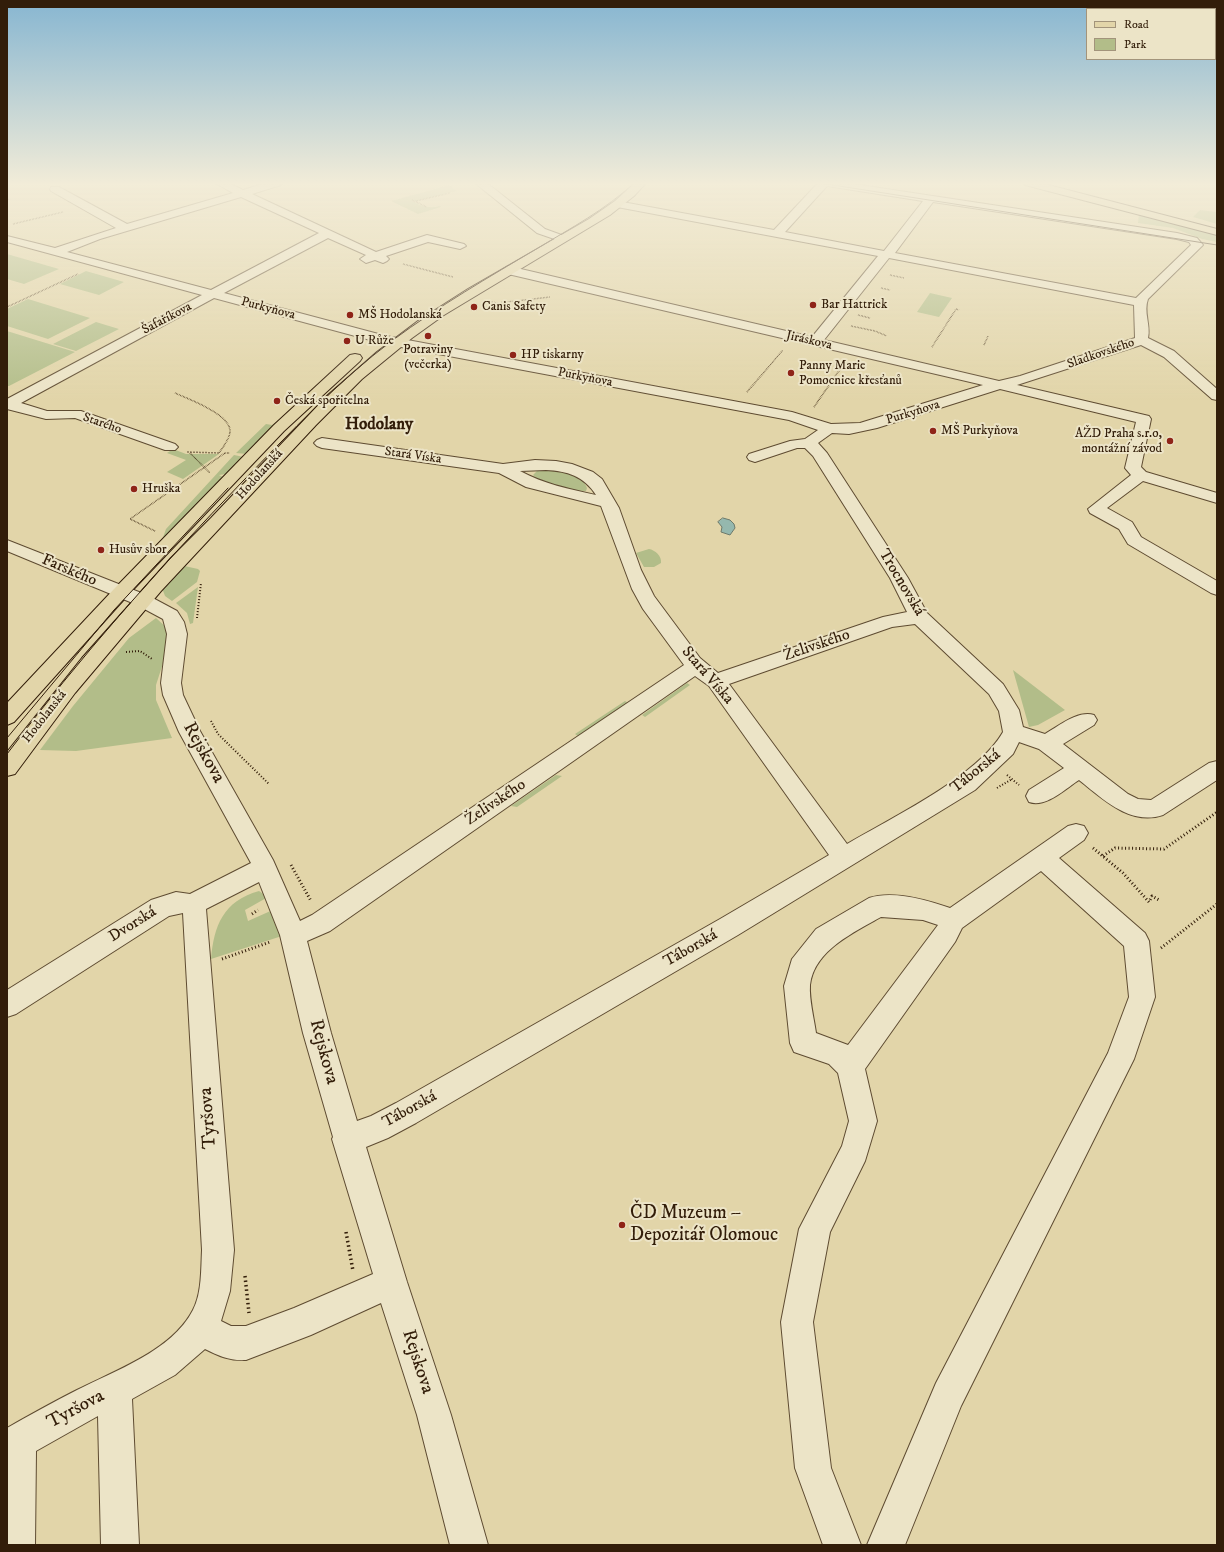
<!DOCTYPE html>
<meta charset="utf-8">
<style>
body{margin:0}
#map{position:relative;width:1224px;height:1552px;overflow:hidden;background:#e2d5a9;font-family:"IM FELL DW Pica",serif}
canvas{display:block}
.frame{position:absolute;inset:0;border:8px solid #321d09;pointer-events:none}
.legend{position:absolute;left:1086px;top:8px;width:130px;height:52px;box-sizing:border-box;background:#ece4c7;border:1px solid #a2947b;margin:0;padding:5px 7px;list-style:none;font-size:12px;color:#321d09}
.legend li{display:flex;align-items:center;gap:8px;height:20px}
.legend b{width:20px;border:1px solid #a2947b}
</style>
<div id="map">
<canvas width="1224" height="1552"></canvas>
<div class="frame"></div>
<ul class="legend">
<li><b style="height:5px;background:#e2d5a9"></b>Road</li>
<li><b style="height:11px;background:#b2bd89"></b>Park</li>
</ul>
</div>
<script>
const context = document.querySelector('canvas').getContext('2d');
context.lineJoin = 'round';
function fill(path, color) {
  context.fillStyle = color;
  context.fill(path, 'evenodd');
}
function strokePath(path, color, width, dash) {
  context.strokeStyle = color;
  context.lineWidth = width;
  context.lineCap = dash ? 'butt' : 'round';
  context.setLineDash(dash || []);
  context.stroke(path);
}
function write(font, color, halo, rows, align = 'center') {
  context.font = font + ' "IM FELL DW Pica",serif';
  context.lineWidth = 4;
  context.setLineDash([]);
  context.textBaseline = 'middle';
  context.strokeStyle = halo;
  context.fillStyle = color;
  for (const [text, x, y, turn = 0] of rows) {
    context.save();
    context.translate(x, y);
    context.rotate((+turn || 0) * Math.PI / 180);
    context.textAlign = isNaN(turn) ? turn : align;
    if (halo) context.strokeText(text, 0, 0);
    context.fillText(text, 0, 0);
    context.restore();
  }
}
const green = new Path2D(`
 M449,185l8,6 -41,10 -5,-1c10,6 17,9 29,6l1,1 -23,7 -27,-13z
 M1200,210l17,2v12l-24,-7z
 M1139,214l78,21v7l-15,-3 -29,-11 -35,-5z
 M7,254l52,15 -35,15 -17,-5z
 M86,271l38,11 -25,13 -39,-11z
 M930,293l22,5 -13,19 -22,-5z
 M28,299l62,19 -42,21 -41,-13v-17z
 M96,322l23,7 -43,22 -23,-7z
 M7,331l68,21 -66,34h-2z
 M276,422l3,1 -32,31 -11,-1 30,-29 6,1z
 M173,449l13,5h33l-36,25 -16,-7 19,-12 -19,-7z
 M234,455l10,2 -18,17 -7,1 4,2 -62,66 5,-14z
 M553,468c13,4 29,6 34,20l-1,3c-15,0 -44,-5 -53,-16l5,-5z
 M649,549c6,1 13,7 12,14l-7,4h-10l-8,-14z
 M180,565l18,4 2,2 -3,11 -25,19 -7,-5 -3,-8z
 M198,587l-5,36 -3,1 -3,-11 -11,-10z
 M156,618l11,10 -2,29 -9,28v15l16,38 -96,13 -36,-1 33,-44 56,-68z
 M1013,670l52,40 -27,15 -9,2z
 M687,683l3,2 -45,32 -3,-2z
 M625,701l3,2 -49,34 -4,-3z
 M556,775l6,1 -45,31 -6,-1z
 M259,891l9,6 -23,13 3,11 27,-12 10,26 -74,24c3,-33 12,-58 48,-68z`);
const water = new Path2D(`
 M723,518l7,2 4,4 1,4 -5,7 -9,-3 1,-5 -4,-5z`);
const pathFar3 = new Path2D(`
 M7,200l3,-1
 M412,200l15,7
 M416,201l34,-8
 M13,224l50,-12
 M403,264l50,13
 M890,275l14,3
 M881,288l9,2
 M869,301l15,4
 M491,302l7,1 52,-6
 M7,307l71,-33
 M858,315l12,3
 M851,326l24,5 12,5
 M984,345l4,-9
 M932,347l24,-38 3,1
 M747,392l36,-42
 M175,393c13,6 55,21 55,38 0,7 -7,16 -11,22
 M814,407l29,-42
 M187,452l33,1
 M190,453l20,20
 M155,531l-25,-12 95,-66h5`);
const pathFar2 = new Path2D(`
 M197,618l4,-35
 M126,652l14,-1 12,8
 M211,721l7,13 51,50
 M1007,775l12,10
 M997,788l15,-9`);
const pathFar1 = new Path2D(`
 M1093,848l30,25 26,29 3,-6 7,4
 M1103,856l12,-8 49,1 53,-37
 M291,865l20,36
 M252,914l6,-4
 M1161,948l56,-44
 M222,959l48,-17`);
const path = new Path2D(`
 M346,1232l7,39
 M245,1276l4,37`);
const minor = new Path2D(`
 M215,183h14l14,7 23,-7h16l-1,2 -29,9 124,58 51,-17 37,9 2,2 -6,3 -32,-7 -42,14 3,3 -2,2 -4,2 -8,-3 -9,3 -6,-4 6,-4 -38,-17 -104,55 162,43 406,76 39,12 29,-1 123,-38 -475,-111 -6,-4 6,-4 304,71 66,-81 -261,-49 -5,-3 5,-3 157,29 44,-47h29l330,50 20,5 6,7 -55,54c-5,13 3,26 0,39l26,13 43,38v11l-5,-1 -48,-42 -23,-12 -124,40 132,31 2,3 -10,48 5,5 71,21v10l-74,-22 -36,27 25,14 9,15 76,44v14l-6,-2 -83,-49 -9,-15 -29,-16 -2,-4 43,-34 -6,-7 11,-46 -136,-33 -123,39 -28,6 -17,-1 -14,10 9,10 81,125 19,35 76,71 16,26 4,17 22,7c14,-8 33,-24 49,-19l3,5 -3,5 -31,19 65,50 10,5 13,1 58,-37 8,-2v19l-54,35c-33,11 -60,-16 -84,-35 -14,9 -33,28 -50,22l-3,-6 3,-6 35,-22 -25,-19 -20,-7 -6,12 -38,36 -237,145 -322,188 -28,15 -22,9 41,135 44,133 37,130h-38l-33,-130 -36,-112 -70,32 -65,25c-16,1 -27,-4 -41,-11l-30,26 -43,24 7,146h-38l-3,-129 -62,35 -1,94h-28v-117c23,-13 46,-26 70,-38 37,-19 95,-39 116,-80 9,-17 8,-41 9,-60l-19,-337 -14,3 -153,98 -9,3v-27l144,-90 25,-8 14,2 61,-31 -72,-131 -16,-37 -2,-12 6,-49 -4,-15 -28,-15 -128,-53v-11l142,56 28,15 7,11 3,12 -6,49 2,12 17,36 73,129 27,61 12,-6 372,-250 -41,-56 -11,-20 -31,-83 -75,-19 -27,-14 -177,-25 -5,-2 -3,-3 3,-3 5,-2 181,26 32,-4 21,1 16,3 21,8 9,7 17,29 22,62 13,26 46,62 18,15 165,-56 24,-5 -17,-34 -77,-122 -8,-8h-8l-42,14 -6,-2 -2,-3 2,-3 41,-13 15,-2 13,-9 -29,-10 -404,-76 -171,-46 -193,105 26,8h34l94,33 3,3 -3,3h-10l-90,-32 -29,1 -39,-10v-10l195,-104 -195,-53v-6l48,12 61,-20 -65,-37 -1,-2 1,-2h8l68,37 106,-31zM827,186l96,15 -39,50 -99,-19zM241,197l78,36 -108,57 -144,-38 33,-13zM933,202l244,37 12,3 2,3 -55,53 -241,-45zM889,258l245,47 1,33 -115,38 -21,5 -175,-41zM546,470c21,1 38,6 50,25 -27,-6 -52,-11 -76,-24zM915,624l74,70 10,17 4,21c-26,45 -110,85 -156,112l-118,-160 163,-57zM695,676l14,10 120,169 -109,64 -324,184 -25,13 -14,5 -26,-88 -24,-92 23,-10zM259,882l21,53 23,98 30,104 -1,2 41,135 -79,34 -48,18h-15l-10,-5 9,-30 4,-41 -28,-341z
 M475,183h12l58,46 22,8 2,2 -6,3 -26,-9z
 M1076,824l8,2 4,7 -4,7 -25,18 86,75 4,8 6,56 -21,62 -173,347 -56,139h-38l69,-162 172,-330 21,-56 -5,-51 -83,-75 -79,57 -7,14 -90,127 12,52 -12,40 -35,71 -17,90 18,146 30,77h-38l-28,-77 -14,-146 18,-93 43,-83 7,-25 -11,-48 -9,-9 -35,-12 -4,-9 -6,-57 8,-27 24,-30 53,-31c24,-8 58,2 81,10l118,-82zM881,917l42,3 15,5 -90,120 -32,-12c-2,-15 -7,-33 -6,-48 4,-35 45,-53 71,-68z`);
const major = new Path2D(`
 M635,183h11l-12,13 -24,19 -166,100 -32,23 -50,41 -46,46 -155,166 -86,102 -60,81 -8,2v-24l75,-94 89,-100 40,-40 117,-123 49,-43 41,-31 50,-32 121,-70 26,-18z
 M1024,183h17l176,46v6l-192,-50z
 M355,354l5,1 2,3 -2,3 -76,70 -157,165 -113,126 -7,3v-22l108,-115 159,-163 76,-70z`);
const tram = new Path2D(`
 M820,183l397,62
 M7,738l107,-128 114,-122
 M7,754c73,-97 152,-186 236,-273 48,-49 95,-100 150,-141 46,-34 96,-63 145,-92 33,-20 67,-38 96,-65`);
const markers = [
 [813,305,4,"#8f2418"],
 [474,307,4,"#8f2418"],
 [350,315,4,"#8f2418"],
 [428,336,4,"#8f2418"],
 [347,341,4,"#8f2418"],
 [513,355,4,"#8f2418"],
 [791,373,4,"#8f2418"],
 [277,401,4,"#8f2418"],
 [933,431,4,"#8f2418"],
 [1170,441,4,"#8f2418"],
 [134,489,4,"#8f2418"],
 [101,550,4,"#8f2418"],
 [622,1225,4,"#8f2418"]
];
const farPoinames = [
 ["Bar Hattrick",821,305],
 ["Canis Safety",482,307],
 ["MŠ Hodolanská",358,315],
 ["U Růže",355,341],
 ["Potraviny",428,350,"center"],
 ["(večerka)",428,365,"center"],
 ["HP tiskarny",521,355],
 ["Panny Marie",799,366],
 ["Pomocnice křesťanů",799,381],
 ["Česká spořitelna",285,401],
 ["MŠ Purkyňova",941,431],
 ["AŽD Praha s.r.o,",1162,434,"right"],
 ["montážní závod",1162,449,"right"],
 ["Hruška",142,489],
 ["Husův sbor",109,550]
];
const farStreetnames = [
 ["Purkyňova",268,309,15],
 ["Šafaříkova",167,319,-28],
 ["Jiráskova",809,341,13],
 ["Sladkovského",1101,354,-19],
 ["Purkyňova",585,378,11],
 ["Purkyňova",913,413,-17],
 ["Starého",102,424,19],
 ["Stará Víska",413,456,8],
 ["Hodolanská",260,475,-48],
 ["Hodolanská",45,717,-52]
];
const streetNames = [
 ["Farského",69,571,23],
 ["Trocnovská",901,583,59],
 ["Želivského",817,646,-19],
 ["Stará Víska",707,676,49],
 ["Táborská",976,772,-39],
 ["Želivského",496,803,-34],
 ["Dvorská",133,925,-32],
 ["Táborská",691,949,-30],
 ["Táborská",410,1110,-29]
];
const farDistrictnames = [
 ["Hodolany",379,425]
];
const nearStreetnames = [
 ["Rejskova",203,753,61],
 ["Rejskova",323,1052,75],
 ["Tyršova",209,1118,-94],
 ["Rejskova",417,1362,72],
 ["Tyršova",76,1410,-28]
];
const nearPoinames = [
 ["ČD Muzeum –",630,1214],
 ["Depozitář Olomouc",630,1236]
];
fill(green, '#b2bd89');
fill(water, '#95b8ae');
strokePath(water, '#6d7a6c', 1);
strokePath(minor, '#5e4b31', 2);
strokePath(major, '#321d09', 2);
strokePath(pathFar3, '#321d09', 1.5, [0.5, 1]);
strokePath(pathFar2, '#321d09', 2, [1, 2]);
strokePath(pathFar1, '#321d09', 3, [1, 2.5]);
strokePath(path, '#321d09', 3.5, [1.5, 3]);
fill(minor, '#ece4c7');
fill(major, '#e2d5a9');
strokePath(tram, '#321d09', 1);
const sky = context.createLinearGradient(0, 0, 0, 400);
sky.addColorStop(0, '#87b6d1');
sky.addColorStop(0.46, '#f2ecd8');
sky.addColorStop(1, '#f2ecd800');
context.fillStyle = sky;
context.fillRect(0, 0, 1224, 400);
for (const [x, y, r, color] of markers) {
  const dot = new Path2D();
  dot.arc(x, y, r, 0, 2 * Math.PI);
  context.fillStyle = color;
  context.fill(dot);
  strokePath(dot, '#ece4c7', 1.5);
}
write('13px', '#321d09', '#ece4c7', farPoinames, 'left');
write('13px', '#321d09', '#ece4c7', farStreetnames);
write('16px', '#321d09', '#ece4c7', streetNames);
write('bold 17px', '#321d09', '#ece4c7', farDistrictnames);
write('19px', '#321d09', '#ece4c7', nearStreetnames);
write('19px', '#321d09', '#ece4c7', nearPoinames, 'left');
</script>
